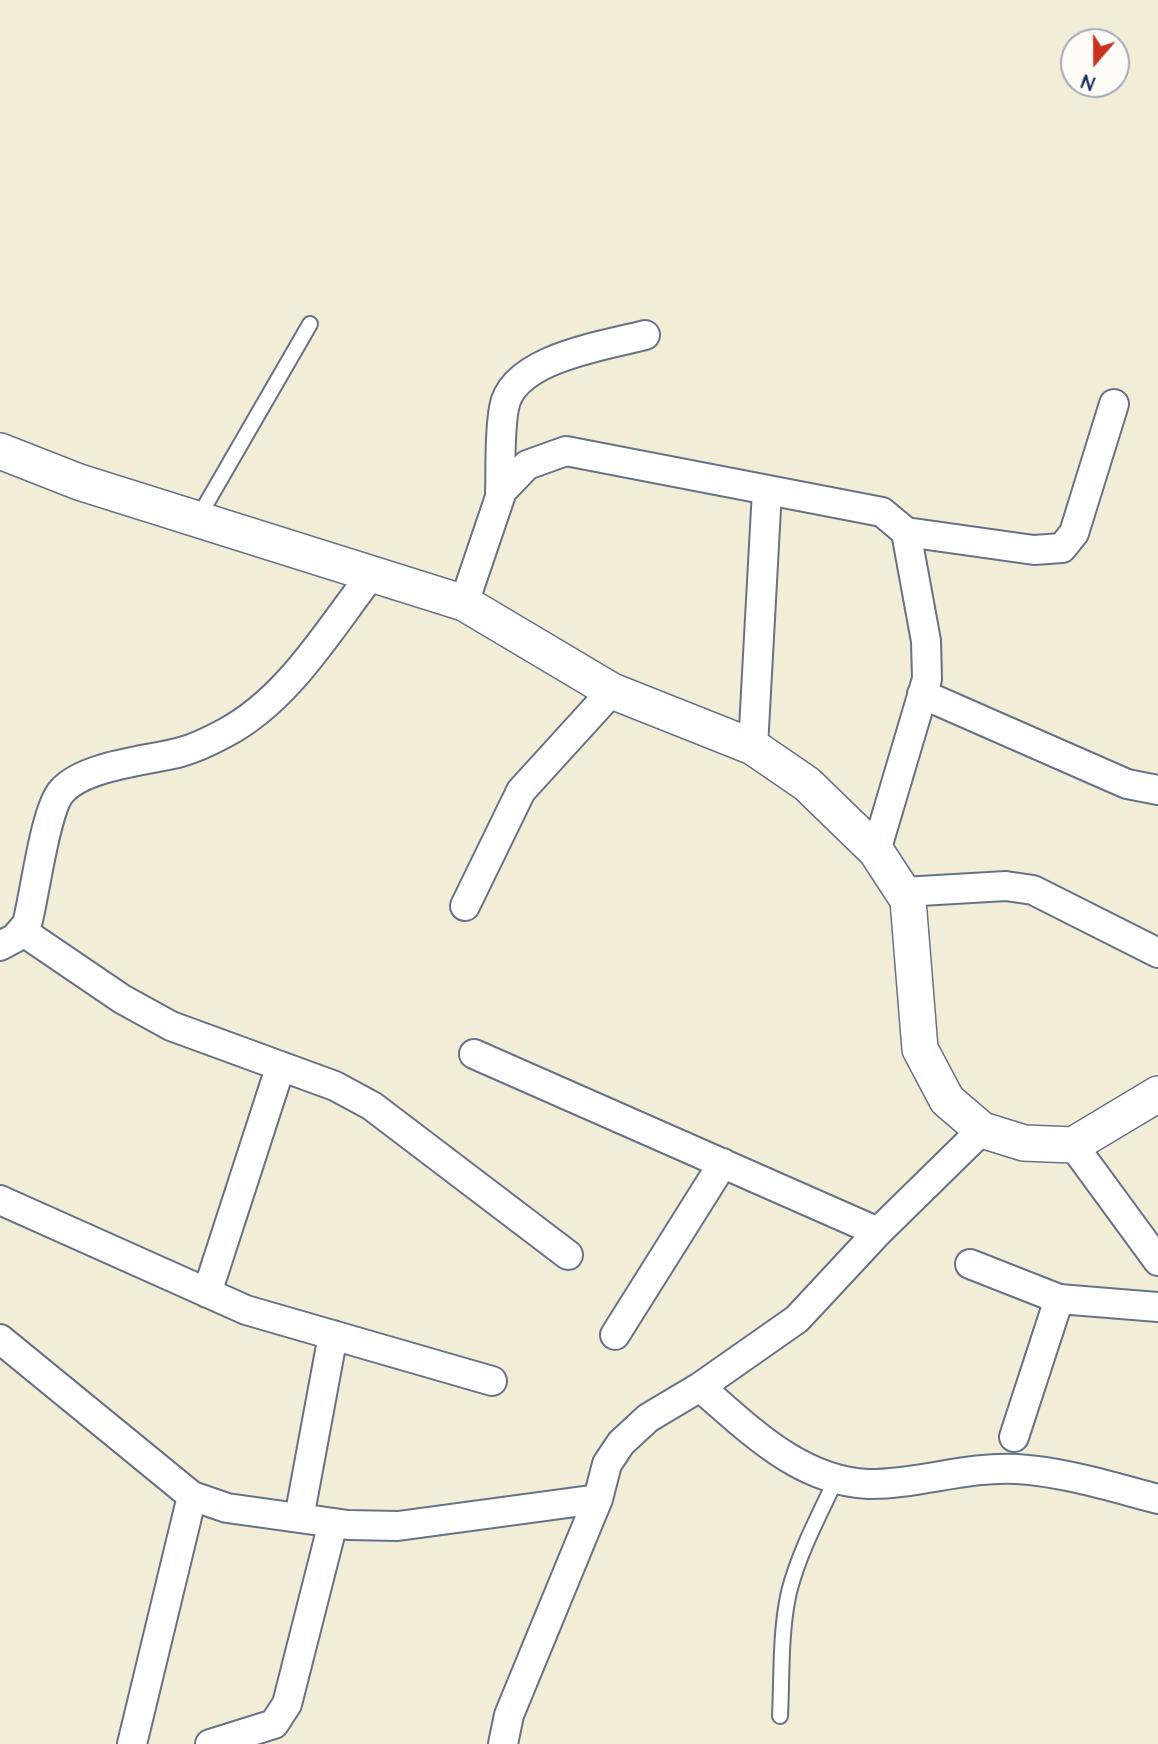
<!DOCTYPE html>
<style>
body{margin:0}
#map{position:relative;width:1158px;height:1744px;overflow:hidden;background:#f1edd7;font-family:"Architects Daughter",sans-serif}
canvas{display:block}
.north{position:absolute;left:1060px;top:28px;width:70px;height:70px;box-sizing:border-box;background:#fdfcf7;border:2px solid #a3aaba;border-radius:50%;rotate:200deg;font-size:19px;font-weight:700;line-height:28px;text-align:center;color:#1b2f5e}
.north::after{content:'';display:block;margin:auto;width:24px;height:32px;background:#c8321e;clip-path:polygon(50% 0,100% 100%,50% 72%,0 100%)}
</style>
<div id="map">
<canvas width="1158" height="1744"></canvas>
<div class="north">N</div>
</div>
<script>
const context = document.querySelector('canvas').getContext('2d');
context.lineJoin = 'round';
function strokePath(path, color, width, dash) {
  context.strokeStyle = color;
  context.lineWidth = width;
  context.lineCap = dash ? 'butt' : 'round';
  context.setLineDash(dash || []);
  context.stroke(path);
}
const service = new Path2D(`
 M198,518l112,-194
 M780,1716c2,-41 0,-84 9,-124 10,-40 31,-78 48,-115`);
const minor = new Path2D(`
 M500,495c1,-28 -1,-59 4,-87 8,-50 100,-62 141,-73
 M906,532l128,18 28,-2 12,-15 40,-129
 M464,603l38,-112 25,-26 39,-14 316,61 24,20 20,109 1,38 -51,172
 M922,694l205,90 31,6
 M753,747l14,-257
 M903,892l103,-6 27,4 125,63
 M465,906l56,-115 91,-100
 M22,931l100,68 49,27 164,60 37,20 196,149
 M0,946l15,-8 12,-14c8,-29 18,-115 35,-133 23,-26 86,-30 119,-39 15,-4 31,-12 44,-19 64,-34 104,-104 147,-159
 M474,1054l404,178
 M1073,1145l85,116
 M0,1200l246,110 246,71
 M970,1264l89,35 99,8
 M207,1293l73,-225
 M615,1335l108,-172
 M0,1339l192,157 35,12 72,10 49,7 50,1 200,-27
 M700,1387c49,42 99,94 168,97 47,1 100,-18 149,-15 48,3 95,18 141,30
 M1014,1437l45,-138
 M299,1518l34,-183
 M132,1744l60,-248
 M210,1744l64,-20 13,-20 46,-181
 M503,1744l6,-29 89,-216 9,-35 14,-21 27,-25 52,-31 97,-68 81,-87 104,-102`);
const tertiary = new Path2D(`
 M0,451l79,31 385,121 148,88 141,56 54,37 69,67 32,49 12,149 27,51 35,30 42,13 49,2 85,-51`);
strokePath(service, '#667288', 18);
strokePath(minor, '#667288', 32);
strokePath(tertiary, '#667288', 38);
strokePath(service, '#fff', 14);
strokePath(minor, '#fff', 28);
strokePath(tertiary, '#fff', 35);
</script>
